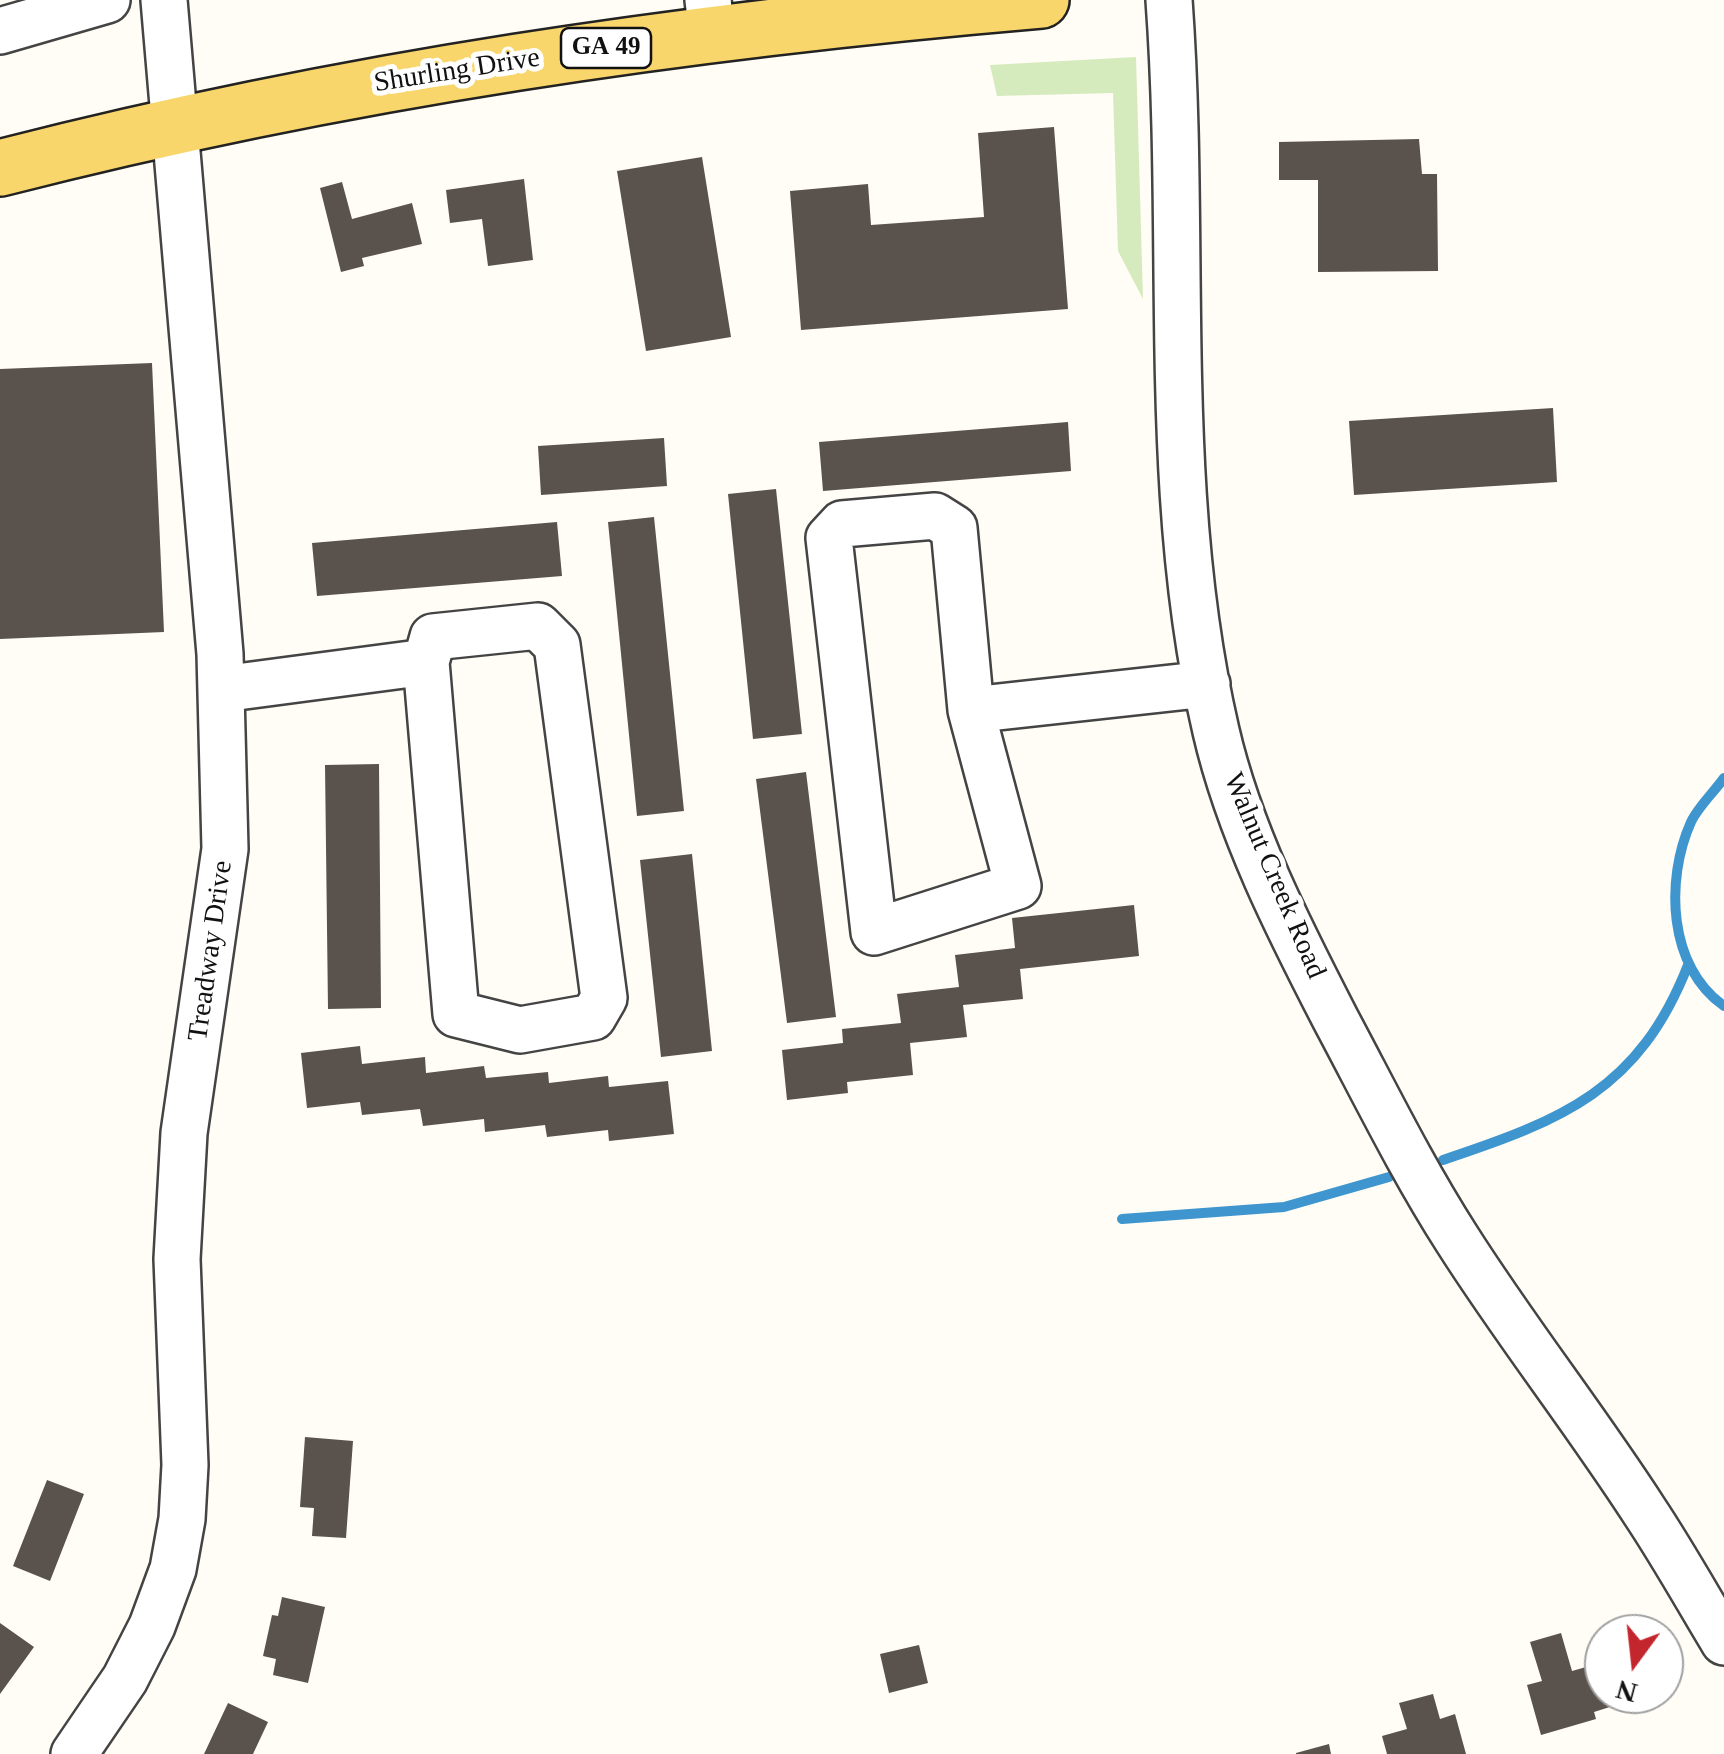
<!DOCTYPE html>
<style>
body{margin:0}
#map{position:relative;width:1724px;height:1754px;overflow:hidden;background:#fffdf5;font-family:"Times New Roman",serif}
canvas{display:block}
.north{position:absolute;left:1584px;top:1614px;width:100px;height:100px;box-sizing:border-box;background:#fff;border:2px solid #a0a0a0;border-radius:50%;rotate:195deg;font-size:28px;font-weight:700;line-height:40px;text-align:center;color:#111}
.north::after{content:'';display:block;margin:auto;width:35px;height:45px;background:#c4262e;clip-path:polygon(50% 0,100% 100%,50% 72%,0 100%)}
</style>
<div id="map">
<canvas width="1724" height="1754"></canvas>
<div class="north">N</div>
</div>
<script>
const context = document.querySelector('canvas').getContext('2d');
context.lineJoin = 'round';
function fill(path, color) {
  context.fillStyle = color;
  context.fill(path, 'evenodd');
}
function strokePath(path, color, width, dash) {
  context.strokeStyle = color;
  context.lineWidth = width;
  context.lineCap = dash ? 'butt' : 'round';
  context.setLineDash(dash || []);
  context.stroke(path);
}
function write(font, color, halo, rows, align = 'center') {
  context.font = font + ' "Times New Roman",serif';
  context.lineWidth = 10;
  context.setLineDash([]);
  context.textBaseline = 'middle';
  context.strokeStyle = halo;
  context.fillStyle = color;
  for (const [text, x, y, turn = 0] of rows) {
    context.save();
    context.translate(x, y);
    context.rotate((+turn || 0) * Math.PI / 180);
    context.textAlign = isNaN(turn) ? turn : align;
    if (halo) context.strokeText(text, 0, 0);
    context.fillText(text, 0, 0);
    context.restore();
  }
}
const green = new Path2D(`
 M1136,57l7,242 -25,-48 -5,-158 -116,3 -7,-31z`);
const stream = new Path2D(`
 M1724,778c-10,14 -26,29 -33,44 -26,58 -23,145 33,184
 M1443,1160c120,-40 196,-70 245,-195
 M1122,1219l162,-12 105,-30`);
const building = new Path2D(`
 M1054,127l14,182 -267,21 -11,-139 78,-7 3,41 113,-8 -6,-84z
 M1419,139l3,35h15l1,97 -120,1v-92h-39v-38z
 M702,157l29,180 -85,14 -29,-180z
 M524,179l9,81 -45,6 -6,-47 -32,4 -4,-33z
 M342,182l10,37 60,-16 10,41 -60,14 2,8 -23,6 -21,-84z
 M152,363l12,269 -164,7v-270z
 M1553,408l4,74 -203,13 -5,-74z
 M1068,422l3,49 -248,20 -4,-49z
 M664,438l3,48 -126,9 -3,-49z
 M776,489l26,245 -49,5 -25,-245z
 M654,517l30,294 -47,5 -29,-294z
 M557,522l5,54 -245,20 -5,-53z
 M379,764l2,244 -53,1 -3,-244z
 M806,772l30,245 -49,6 -31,-244z
 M692,854l20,197 -51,6 -21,-197z
 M1134,905l5,51 -119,13 3,30 -60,6 4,32 -57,6 3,32 -66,7 1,11 -61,7 -5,-50 61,-7 -1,-14 59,-6 -4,-29 62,-7 -4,-32 60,-7 -3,-30z
 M360,1046l2,18 63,-7 1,16 58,-7 2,12 62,-6 1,11 59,-7 1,11 59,-6 6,53 -65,7 -1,-11 -61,7 -2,-12 -60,7 -1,-13 -61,7 -3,-17 -58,6 -2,-13 -53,6 -6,-55z
 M305,1437l48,4 -7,97 -34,-2 2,-28 -14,-1z
 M47,1480l37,14 -34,87 -37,-15z
 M282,1597l43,10 -17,76 -35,-8 3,-16 -13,-3 9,-41 6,1z
 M0,1623l34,24 -34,47z
 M1561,1633l11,38 32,-9v32h30l1,5 -41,13 2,7 -55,16 -14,-50 15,-4 -12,-39z
 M919,1645l9,38 -39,10 -9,-39z
 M1433,1694l7,25 15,-5 11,40h-79l-5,-18 25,-7 -8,-26z
 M228,1703l40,19 -15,32h-49z
 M1329,1744l2,10h-35v-1z`);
const minor = new Path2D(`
 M708,0l4,35
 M1169,0c18,244 -9,491 47,731 23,100 73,198 120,289 39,73 76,149 121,219 59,93 128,180 188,273 28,42 53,87 79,130
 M0,31l107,-31
 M222,689l204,-27 30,352 64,16 73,-13 11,-19 -47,-353 -19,-19 -105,11 -7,25
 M971,710l47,176 -144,46 -45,-394 13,-14 93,-8 19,12 17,182 236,-26
 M74,1754l51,-75 27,-53 21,-57 9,-50 3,-54 -8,-206 7,-126 41,-284 -5,-195 -56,-654`);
const major = new Path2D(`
 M0,168c342,-88 689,-138 1041,-168`);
const shields = [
 [606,48,90]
];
const shieldNames = [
 ["GA 49",606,48]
];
const streetNames = [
 ["Shurling Drive",457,71,-9],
 ["Walnut Creek Road",1274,876,67],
 ["Treadway Drive",211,951,-82]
];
fill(green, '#d5ebbd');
strokePath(stream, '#3f96cf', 10);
fill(building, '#5a524d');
strokePath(minor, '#444', 50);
strokePath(major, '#222', 60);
strokePath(minor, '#fff', 45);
strokePath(major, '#f9d66b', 55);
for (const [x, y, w] of shields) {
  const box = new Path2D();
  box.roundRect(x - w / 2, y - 20, w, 40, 8);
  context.fillStyle = '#fff';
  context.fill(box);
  strokePath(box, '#111', 2.5);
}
write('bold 25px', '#111', null, shieldNames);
write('28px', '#111', '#fff', streetNames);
</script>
